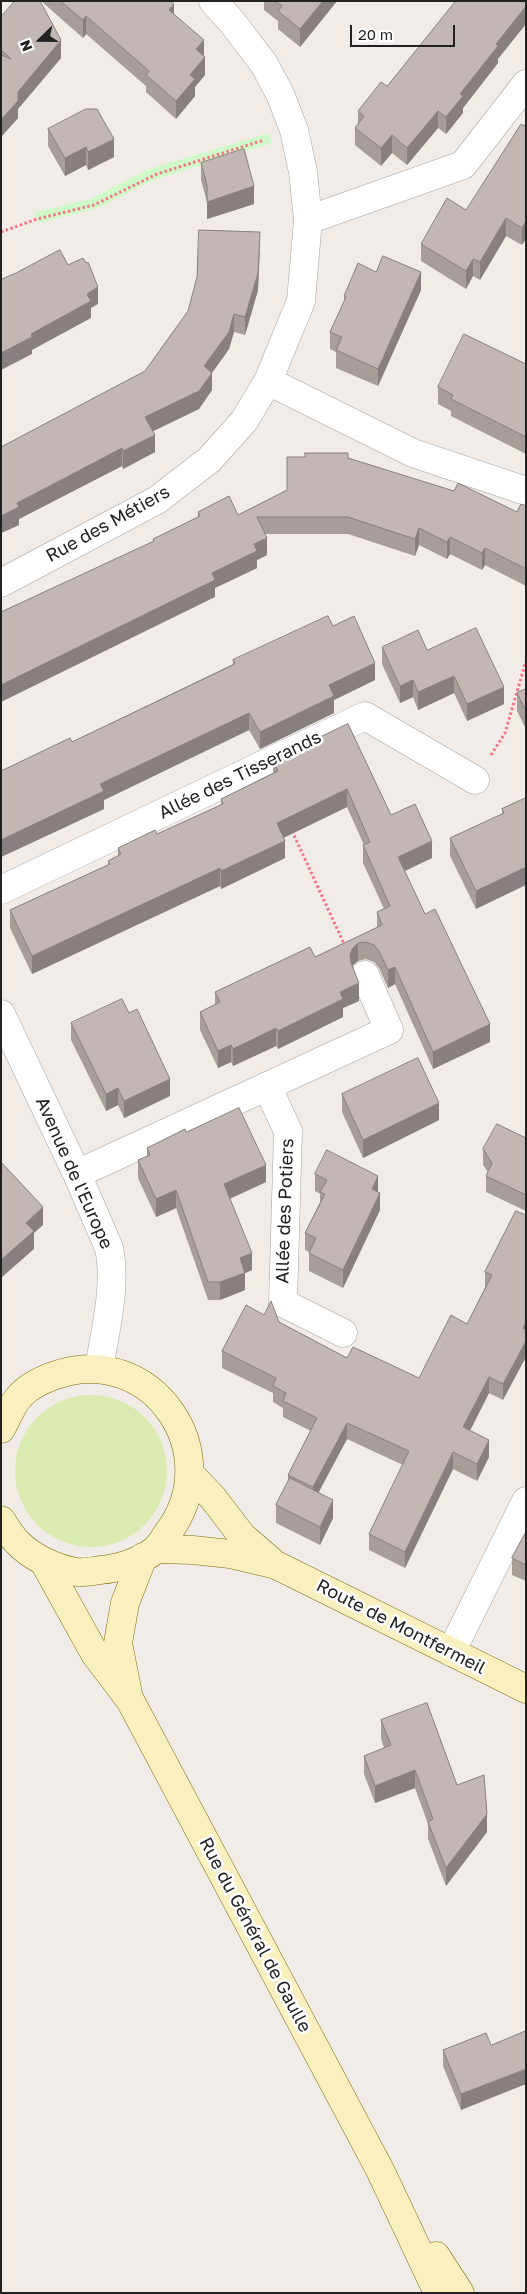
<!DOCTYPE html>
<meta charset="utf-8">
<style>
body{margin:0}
#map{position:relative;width:527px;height:2294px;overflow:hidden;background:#f1ece8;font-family:"Golos Text",sans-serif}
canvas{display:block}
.frame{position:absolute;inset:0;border:2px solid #212121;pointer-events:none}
.north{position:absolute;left:15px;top:15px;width:50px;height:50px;-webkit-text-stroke:4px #fff;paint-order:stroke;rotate:248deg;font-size:14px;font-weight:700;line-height:20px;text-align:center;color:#212121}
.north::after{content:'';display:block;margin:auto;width:18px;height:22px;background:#212121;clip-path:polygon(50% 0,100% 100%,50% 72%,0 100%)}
.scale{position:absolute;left:350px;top:25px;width:105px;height:22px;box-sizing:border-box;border:2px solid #212121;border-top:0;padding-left:6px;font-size:15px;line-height:18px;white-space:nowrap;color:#212121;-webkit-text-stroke:4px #fff;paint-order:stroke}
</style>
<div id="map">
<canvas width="527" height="2294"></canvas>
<div class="frame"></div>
<div class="north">N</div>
<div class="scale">20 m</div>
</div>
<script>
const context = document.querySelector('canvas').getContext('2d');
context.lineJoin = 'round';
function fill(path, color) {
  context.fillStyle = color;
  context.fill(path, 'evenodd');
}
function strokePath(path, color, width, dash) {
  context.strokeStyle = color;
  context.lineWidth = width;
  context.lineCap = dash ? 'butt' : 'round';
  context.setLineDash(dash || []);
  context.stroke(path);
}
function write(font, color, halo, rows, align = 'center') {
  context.font = font + ' "Golos Text",sans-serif';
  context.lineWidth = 5;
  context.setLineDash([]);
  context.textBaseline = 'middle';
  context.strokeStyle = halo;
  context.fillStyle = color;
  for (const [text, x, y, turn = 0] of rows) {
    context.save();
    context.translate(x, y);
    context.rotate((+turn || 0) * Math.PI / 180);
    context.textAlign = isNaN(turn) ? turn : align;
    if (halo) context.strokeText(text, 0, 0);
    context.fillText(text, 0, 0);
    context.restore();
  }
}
const grass = new Path2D(`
 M15 1471a76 76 0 1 1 152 0a76 76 0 1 1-152 0Z`);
const park = new Path2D(`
 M269,133l3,10 -119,37 -55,28 -59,15 -6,-10 57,-14 59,-30z`);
const path = new Path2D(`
 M1,232l36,-13 57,-14 63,-31 107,-34
 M491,755l14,-22 21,-72
 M292,831l53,115`);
const street = new Path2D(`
 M308,220l155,-55 63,-81
 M268,381l145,72 113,38
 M1,583l156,-83 52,-40 35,-39 24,-40 33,-80 7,-81 -5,-48 -9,-42 -14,-36 -16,-30 -32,-42 -19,-21
 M1,890l364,-174 110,64
 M1,1014l76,160 32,74c8,38 -4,83 -10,121
 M267,1086l21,45 -5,172 60,30
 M77,1174l312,-144 -24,-55
 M451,1652l75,-151`);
const secondary = new Path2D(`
 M1,1429c6,-10 11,-25 19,-33 9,-10 24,-17 36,-21 96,-33 173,79 111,159 -3,5 -7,11 -11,15 -13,12 -39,20 -56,21 -7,1 -16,3 -23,2 -21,-3 -46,-15 -60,-30 -6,-6 -11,-15 -16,-22
 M190,1474l23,24 29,38 29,25
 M156,1549l37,1 37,4 46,11 250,124
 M44,1562l51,92 35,46 250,470 58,123
 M128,1694l-10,-51 7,-40 18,-46
 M436,2256l24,37`);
const wall = new Path2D(`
 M41,1h129l4,13 30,42 1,19 -10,12v9l-19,23 -30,-27v-6l-60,-52 -3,4z
 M264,1h73l-37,46 -22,-18v-8l-14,-11z
 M1,17l60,41 -43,51v9l-17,19z
 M498,59v4l-35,45v5l-17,21 -8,-6 -31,37 -15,-12 -11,13 -26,-21v-17l3,-4v-13l29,-25z
 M524,126l-2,119 -16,-9 -26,44 -7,-4 -7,13 -45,-28v-17l45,-34z
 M48,129l66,28 -26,13 -2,-5 -21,11 -17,-30z
 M201,163l53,41 -47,15v-17l-6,-22z
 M260,250l-2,40 -13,45 -11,-3 -5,17 -17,24v17l-13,19 -46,22 2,21 -32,17 -1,-3 -78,40 -25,13v6l-18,8 144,-162z
 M376,272l45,18 -43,96 -42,-18v-16l-6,-3v-17l14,-31v-5z
 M526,364v90l-75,-38v-5l-13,-7v-17z
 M348,458l169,54 9,-6v80l-41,-21 -3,5 -32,-16 -3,5 -28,-14 -4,11 -67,-22h-82l1,21 -10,5v8l-42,20v9l-62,-55v-3l45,-21v-6l40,3 49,-25z
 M333,626l42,54 -41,20v13l-74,36 -11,-19 -145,70v9l-103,48v-86l71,-29 161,-78v-4z
 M382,647l45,3 77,54 -37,17 -13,-28 -36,17 -5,-13 -13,6 -18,-39z
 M526,689v40l-9,-18v-18z
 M348,724l43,91 41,43 -27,13 20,43 65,128 -57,27 -38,-85 -7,4 -9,-20 -5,-6 -8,-3 -8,2 -6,5 7,35 -16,7v9l-65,32 -2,-3 -43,20 -2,-4 -13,6 -18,-38v-18l15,-7v-13l100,-35 62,-29v-16l7,-3 -21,-46v-18h1l-17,-38 -64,31 2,20 -64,31 -1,-3 -188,88 -22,-46v-18l98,-45v-4l10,-5v-8l39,-14 64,-29v-6l52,-26v-13z
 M526,798l-50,111 -26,-53v-18l52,-24v-5z
 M129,1013l41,83 -46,22 -6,-13 -12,6 -35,-71v-17z
 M342,1094l97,26 -76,38 -21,-46z
 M186,1132l80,50 -36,17 22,71 -7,3v17l-25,10h-12l-32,-92 -20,9 -18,-39v-18l9,-4v-8z
 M526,1138v73l-40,-19v-16l2,-4 -5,-7v-16z
 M315,1174l63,18 2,18 -37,78 -34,-17v-19l-4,-2v-17l15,-31v-8l-5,-3z
 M516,1211l-13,189 -14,-7 -19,38 19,26 -12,24 -24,-12 -48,99 -36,-18v-16l34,-69 -56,-26 -29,54 15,25 -13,27 -44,-22v-18l12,-23v-7l23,-44 -28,-14v-9l-10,-6v-9l-51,-25v-17l57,-29 68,36 72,20 48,-54 18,-36v-16z
 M526,1532v49l-14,-6v-17z
 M381,1720l76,65 30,47 -41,54 -18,-47v-15l-13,-36 -40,15 -11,-29v-18l20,-8 -3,-10z
 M491,2045l-30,65 -18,-44v-16z`);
const shadedWall = new Path2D(`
 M323,1h14l-37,46v-18z
 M174,4v18l-5,-12z
 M526,6v18l-28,35v4l-35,45v5l-17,21v-17l14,-23 36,-50z
 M86,16v18l-3,4v-18z
 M61,40v18l-43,51v9l-17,19v-17l17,-28z
 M204,40v17l-8,-8z
 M205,57v18l-10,12v9l-19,23v-18l14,-26z
 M438,111v17l-31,37v-17z
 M392,135v18l-11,13v-18z
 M114,139v18l-26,13v-18z
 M86,147v18l-21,11v-18z
 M254,186v18l-47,15v-17z
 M506,218v18l-26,44v-18z
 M526,221v18l-4,6v-17z
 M260,232l-2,58 -13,45v-18z
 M473,259v17l-7,13v-18z
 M421,272v18l-43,96v-17z
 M98,287v17l-7,4v10l-59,32v4l-31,16v-17l30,-19 56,-40z
 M234,314v18l-5,17 -25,35v-18z
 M212,373v17l-13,19 -54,26v-18z
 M155,435v17l-32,17v-18z
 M122,448v18l-103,53v6l-18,8v-17l16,-13z
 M419,528v17l-4,11v-17z
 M450,537v17l-3,5v-17z
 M267,538v17l-10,5v8l-42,20v9l-214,105v-17l211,-112 42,-29z
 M485,548v17l-3,5v-17z
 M375,663v17l-41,20v13l-74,36v-17l69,-47z
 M454,676v17l-36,17v-18z
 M413,680v17l-13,6v-17z
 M504,687v17l-37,17v-17z
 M249,713v17l-145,70v9l-103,48v-17l99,-56z
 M347,789v18l-70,34v-18z
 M285,841v17l-64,31v-18z
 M432,841v17l-34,16v-17z
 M526,867v18l-50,24v-18z
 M220,868v18l-188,88v-18z
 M358,943v18l-6,5 -2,7v-18l2,-6z
 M395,967v17l-7,4v-18z
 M359,983v18l-16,7v9l-65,32v-18l62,-39z
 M490,1024v18l-57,27v-17z
 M276,1028v18l-43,20v-17z
 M231,1045v17l-13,6v-17z
 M170,1079v17l-46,22v-17z
 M118,1088v17l-12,6v-17z
 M439,1103v17l-76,38v-18z
 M266,1165v17l-42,19v-17z
 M378,1176v17l-6,-4z
 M176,1190v18l-20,9v-18z
 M380,1193v17l-37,78v-18z
 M43,1207v18l-9,8v16l-33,29v-18l25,-37z
 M252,1253v17l-7,3v17l-25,10v-18l20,-24z
 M526,1322v17l-3,-11z
 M526,1341v16l-23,43v-16z
 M489,1377v16l-26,51v-17z
 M347,1423v16l-34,64v-16z
 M489,1440v17l-12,24v-17z
 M453,1452v17l-48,99v-16z
 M333,1500v18l-13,27v-18z
 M415,1770v18l-40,15v-17z
 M487,1814v18l-41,54v-18z
 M526,2069v15l-65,26v-16z`);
const building = new Path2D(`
 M15,1h25l21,39 -43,52v9l-17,19v-65l10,4 -10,-9v-33z
 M61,1h109l4,3 -5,6 35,30 -8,9 9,8 -15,18 5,4 -19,22 -30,-26 3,-4 -63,-55 -3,4z
 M275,1h48l-23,28 -22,-18 4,-5z
 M456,1h70v5l-30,38 2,2 -38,48 3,2 -17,21 -8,-6 -31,37 -15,-13 -11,13 -26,-20 9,-12 -6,-5 23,-29 6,4z
 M86,109h11l17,30 -26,13 -2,-5 -21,11 -17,-29z
 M526,123v98l-4,7 -16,-10 -26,44 -7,-3 -7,12 -45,-27 26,-46 19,12 55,-86 3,2z
 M244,149l10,37 -47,16v-17l-6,-22z
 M199,230l61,2 -2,41 -13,44 -11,-3 -5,18 -25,34 8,7 -13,18 -54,26 10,18 -32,16 -1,-3 -78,41 -27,14 2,4 -18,9v-69l144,-76 43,-60 9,-34z
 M60,250l8,15 15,-7 3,5 2,-1 10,25 -11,7 4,7 -60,33 1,3 -31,16v-75l1,1 14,-6z
 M383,256l38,16 -43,97 -42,-19 6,-13 -12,-5 16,-35 -2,-1 14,-33 18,9z
 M464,334l62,30v73l-75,-38 2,-4 -15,-8z
 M305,453h43v5l106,33 4,-8 59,29 4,-8 5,2v63l-41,-21 -3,5 -32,-16 -3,5 -28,-14 -4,11 -67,-22h-91l10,21 -13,6 3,7 -45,22 3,7 -214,105v-73l153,-71 -1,-2 47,-23 -2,-4 31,-16 9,19 49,-25v-33h18z
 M328,616l5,10 21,-10 21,47 -46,22 5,11 -74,36 -11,-19 -149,71 4,7 -103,49v-69l69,-33 2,4 163,-78 -2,-4z
 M476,628l28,59 -37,17 -13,-28 -36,16 -5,-12 -13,6 -18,-39 36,-17 9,20z
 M526,689v22l-9,-18z
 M348,724l43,91 24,-11 17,37 -34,16 27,57 10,-5 55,115 -57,28 -38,-85 -7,3 -9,-19 -5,-6 -8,-3 -8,1 -6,6 -2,6 1,8 8,20 -19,9 3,7 -65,32 -2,-3 -43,21 -2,-4 -13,6 -18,-39 20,-10 -5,-10 95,-45 5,10 67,-32 -5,-13 13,-6 -27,-61 7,-3 -23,-53 -70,34 8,18 -64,30 -1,-3 -188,88 -22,-46 100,-46 -2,-3 13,-7 -3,-6 37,-18 2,4 66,-30 -2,-5 57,-28 -5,-11z
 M526,798v69l-50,24 -26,-53 54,-25 -2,-4z
 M122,999l7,14 8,-4 33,70 -46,22 -6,-13 -12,6 -35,-71z
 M418,1058l21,45 -76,37 -21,-46z
 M239,1108l27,57 -42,19 28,69 -12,5 5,15 -25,9h-12l-32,-92 -20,9 -18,-39 12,-5 -3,-7 38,-19 1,3z
 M497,1124l29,14v57l-40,-19 6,-13 -9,-14z
 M327,1150l51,26 -6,13 8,4 -37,77 -34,-17 7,-15 -11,-5 20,-39 -5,-2 7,-12 -12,-6z
 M1,1162l42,45 -17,16 8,8 -33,29z
 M516,1211l10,4v107l-3,6 3,2v11l-23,43 -14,-7 -26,50 26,13 -12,24 -24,-12 -48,100 -36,-18 40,-83 -62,-28 -34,64 -25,-12 29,-57 -34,-17 3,-8 -13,-7 3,-8 -54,-27 24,-46 18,10 7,-14 8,21 68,36 6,-11 66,31 32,-63 16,9 25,-49 -7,-3z
 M290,1478l43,22 -13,27 -44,-22z
 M526,1532v33l-14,-7z
 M427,1703l30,82 27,-10 3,39 -41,54 -18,-46 5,-3 -18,-49 -40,16 -11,-30 27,-11 -10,-25z
 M526,2031v38l-65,25 -18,-44 43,-17 5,12z`);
const streetNames = [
 ["Rue des Métiers",108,524,-29],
 ["Allée des Tisserands",240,775,-26],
 ["Avenue de l'Europe",74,1173,66],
 ["Allée des Potiers",285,1211,-88],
 ["Route de Montfermeil",401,1627,27],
 ["Rue du Général de Gaulle",255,1935,62]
];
fill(grass, '#daeab0');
fill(park, '#cff9c8');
strokePath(street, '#a2a2a2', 29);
strokePath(secondary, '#7a6c07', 29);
strokePath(path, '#f87384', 3, [2.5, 2.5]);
strokePath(street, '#fff', 28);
strokePath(secondary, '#f9efbf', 28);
fill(wall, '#a79d9b');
fill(shadedWall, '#88807e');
fill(building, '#c2b7b4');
strokePath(building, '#88807e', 1);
write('18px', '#212121', '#fff', streetNames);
</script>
